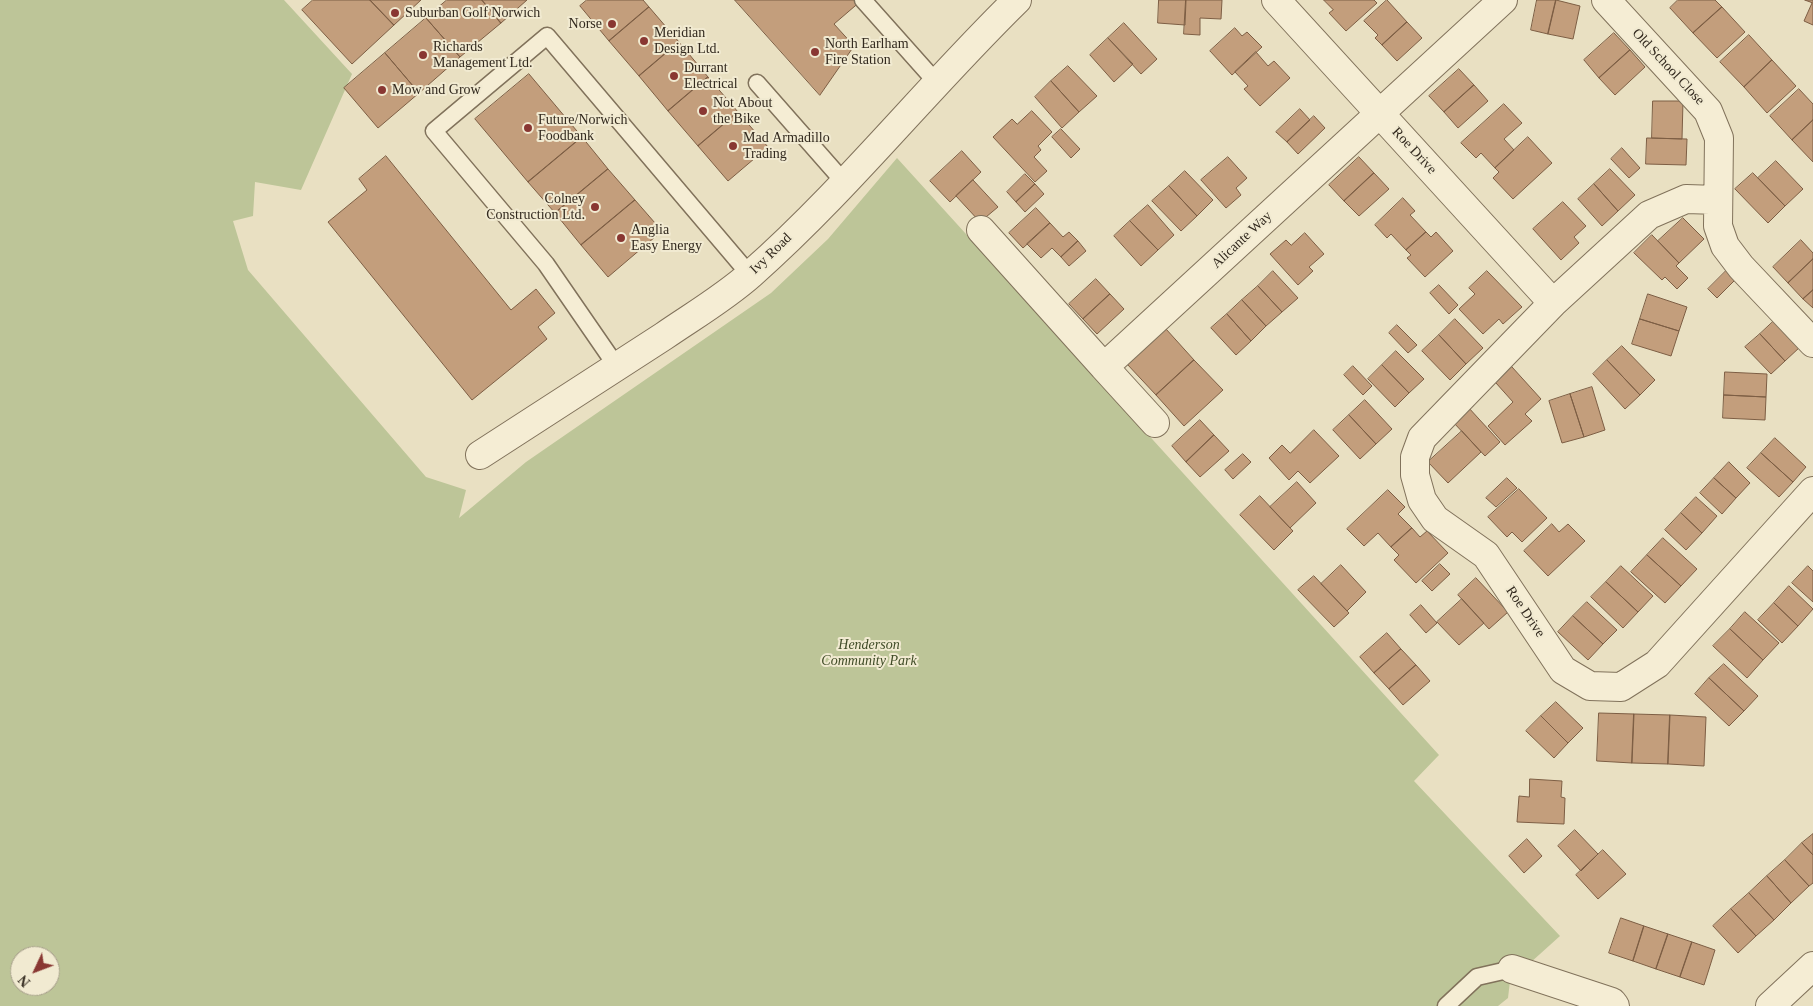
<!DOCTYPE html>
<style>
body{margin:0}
#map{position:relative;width:1813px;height:1006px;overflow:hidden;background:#e9e0c2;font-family:"Times New Roman",serif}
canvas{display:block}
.north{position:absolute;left:10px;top:946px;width:50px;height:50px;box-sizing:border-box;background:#f1ead1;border:1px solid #a59d89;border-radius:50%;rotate:227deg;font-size:14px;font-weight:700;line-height:20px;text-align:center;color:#32291e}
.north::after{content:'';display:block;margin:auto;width:18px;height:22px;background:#893732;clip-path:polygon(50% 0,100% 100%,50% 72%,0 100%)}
</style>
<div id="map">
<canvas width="1813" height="1006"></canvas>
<div class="north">N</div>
</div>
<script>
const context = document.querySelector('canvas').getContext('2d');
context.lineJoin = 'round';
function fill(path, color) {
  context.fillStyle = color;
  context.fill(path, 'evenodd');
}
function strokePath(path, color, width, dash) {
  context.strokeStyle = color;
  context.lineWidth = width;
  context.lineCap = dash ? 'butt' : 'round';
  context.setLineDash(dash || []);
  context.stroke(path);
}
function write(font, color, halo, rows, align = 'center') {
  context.font = font + ' "Times New Roman",serif';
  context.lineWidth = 4;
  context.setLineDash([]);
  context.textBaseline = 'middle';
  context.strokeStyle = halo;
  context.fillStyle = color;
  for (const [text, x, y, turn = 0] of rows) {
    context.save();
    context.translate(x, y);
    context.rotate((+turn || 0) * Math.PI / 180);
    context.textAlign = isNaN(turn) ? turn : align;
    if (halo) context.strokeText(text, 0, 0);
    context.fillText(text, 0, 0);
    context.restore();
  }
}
const green = new Path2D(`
 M0,0h284l68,74 -51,116 -46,-8 -2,34 -20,5 15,49 178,207 40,13 -7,28 67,-56 245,-169 57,-54 69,-81 542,597 -25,26 146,155 -50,45 -2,17 -10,8h-1498zM20,956h30v30h-30z`);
const building = new Path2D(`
 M313,0h57l24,25 -42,39 -50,-54z
 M370,0h51l-27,25z
 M447,0h35l19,23 -41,34 -34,-39z
 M482,0h45l-26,23z
 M587,0h56l6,7 -40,34 -29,-35z
 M735,0h127l-28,24 20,22 -34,49z
 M1159,0h27l-1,25 -27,-2z
 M1186,0h36l-1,19 -21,-1v17l-16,-1z
 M1324,0h50l3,3 -31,28 -17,-18 4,-3z
 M1387,0l20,22 -25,23 -7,-7 3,-3 -14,-14z
 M1537,0h19l-8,34 -17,-4z
 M1556,0l24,6 -7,33 -25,-5z
 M1678,0h37l7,7 -29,26 -23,-25z
 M1805,0h8v25l-9,-4 8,-18z
 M649,7l30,35 -40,34 -30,-35z
 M1722,7l23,25 -28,26 -24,-25z
 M426,18l34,39 -41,36 -34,-40z
 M1407,22l15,16 -25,23 -15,-16z
 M1124,23l33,36 -16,15 -33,-36z
 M1235,28l7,8 5,-4 15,15 -30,28 -22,-24z
 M1614,33l16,17 -31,28 -15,-18z
 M1749,35l23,25 -28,27 -24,-25z
 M1108,38l25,26 -19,18 -24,-27z
 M679,42l29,35 -40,34 -29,-35z
 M1630,50l15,17 -30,28 -16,-17z
 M1256,52l12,14 6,-5 16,17 -30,28 -16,-17 4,-3 -13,-14z
 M385,53l34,40 -41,35 -34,-40z
 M1772,60l24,26 -29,27 -23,-26z
 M1068,66l29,30 -18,16 -28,-31z
 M1459,69l15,16 -30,27 -15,-16z
 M529,74l53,63 -54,45 -53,-63z
 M708,77l30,35 -40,34 -30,-35z
 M1051,81l28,31 -17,16 -27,-31z
 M1474,85l14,16 -30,27 -14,-16z
 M1799,89l14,15v16l-21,20 -22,-24z
 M1653,101h30l-1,38 -30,-1z
 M1504,104l18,19 -18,16 10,11 -19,18 -14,-15 -5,5 -15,-15z
 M1300,109l10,11 -23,22 -11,-10z
 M1032,111l20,21 -14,14 3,4 -7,7 13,14 -12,11 -42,-45 19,-18 5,5z
 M738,112l30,35 -40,34 -30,-35z
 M1314,116l11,12 -27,26 -11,-12z
 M1813,120v42l-21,-22z
 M1061,129l19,20 -9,9 -19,-21z
 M582,137l26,32 -53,44 -27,-31z
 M1528,137l24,26 -39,36 -20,-21 6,-6 -4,-4z
 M1647,138l40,1 -1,26 -40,-1z
 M1622,148l18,20 -11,10 -18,-19z
 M962,151l19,21 -31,30 -20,-21z
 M386,156l125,154 25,-21 19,24 -17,14 9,12 -75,61 -144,-178 39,-32 -8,-11z
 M1228,157l19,21 -11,10 5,7 -15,13 -25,-28z
 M1359,157l15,16 -30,28 -15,-16z
 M1776,161l27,28 -18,17 -27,-28z
 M608,169l27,31 -54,45 -26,-32z
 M1610,169l25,26 -17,16 -24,-27z
 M1185,171l28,29 -16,16 -28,-30z
 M1374,173l15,16 -30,27 -15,-15z
 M1753,173l32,33 -17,17 -33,-34z
 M1025,174l10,10 -19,18 -9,-10z
 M973,180l25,27 -18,15 -24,-26z
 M1035,184l9,10 -19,18 -9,-10z
 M1594,184l24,27 -16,15 -24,-27z
 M1169,186l28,30 -16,15 -29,-30z
 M1403,198l12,13 -5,4 16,17 -20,18 -15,-16 -4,4 -12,-13z
 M635,200l27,31 -54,46 -27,-32z
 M1563,202l23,24 -12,11 5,6 -18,17 -28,-31z
 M1148,205l26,30 -16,15 -28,-29z
 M1036,208l14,15 -27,25 -14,-15z
 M1683,218l21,21 -25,24 -21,-22z
 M1130,221l28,29 -17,16 -27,-30z
 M1050,223l13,14 6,-5 9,9 -17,16 -9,-9 -11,10 -14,-14z
 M1426,232l5,5 5,-5 17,19 -28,26 -18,-19 4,-3 -5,-5z
 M1305,233l19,21 -15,13 4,4 -15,14 -28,-31 16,-14 5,5z
 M1652,235l27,28 -3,3 12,12 -11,11 -12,-12 -3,3 -28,-27z
 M1801,240l12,13v6l-25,24 -15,-16z
 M1078,241l8,10 -17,15 -8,-9z
 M1813,259v31l-10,9 -15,-16z
 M1273,271l25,27 -16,14 -24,-26z
 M1487,271l35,36 -19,17 -4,-5 -16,15 -24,-25 16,-15 -6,-6z
 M1726,271l9,9 -18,18 -9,-9z
 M1096,279l14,15 -27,25 -14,-15z
 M1439,285l19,20 -9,9 -19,-21z
 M1258,286l24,26 -16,14 -24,-26z
 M1813,290v18l-10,-9z
 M1110,294l14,15 -27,25 -14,-15z
 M1648,294l39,13 -8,24 -39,-12z
 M1242,300l24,26 -15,15 -24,-27z
 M1227,314l24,27 -15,14 -25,-27z
 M1455,319l28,29 -17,16 -27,-29z
 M1640,319l39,12 -8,25 -39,-12z
 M1775,320l25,27 -15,14 -25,-27z
 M1397,325l20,20 -9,8 -19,-20z
 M1166,329l28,31 -38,35 -29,-31z
 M1760,334l25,27 -14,13 -26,-27z
 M1439,335l27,29 -16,16 -28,-29z
 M1622,346l33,34 -15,15 -33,-35z
 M1396,351l28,28 -15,14 -27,-28z
 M1194,360l29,30 -39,36 -28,-31z
 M1607,360l33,35 -15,14 -32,-35z
 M1382,365l27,28 -14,14 -27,-28z
 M1353,366l19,20 -9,9 -19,-20z
 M1512,367l29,32 -16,15 7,7 -27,24 -17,-19 25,-24 -17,-19z
 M1725,372l42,2 -1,23 -42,-2z
 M1592,387l13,43 -21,7 -14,-43z
 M1570,394l14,43 -22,6 -13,-42z
 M1724,395l42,2 -1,23 -42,-2z
 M1365,400l27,29 -16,15 -27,-29z
 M1468,407l32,35 -15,14 -32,-34z
 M1349,415l27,29 -16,15 -27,-29z
 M1200,420l14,15 -28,27 -14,-16z
 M1314,430l25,26 -29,27 -12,-12 -9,9 -20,-22 13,-13 8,8z
 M1462,431l19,21 -33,31 -20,-21z
 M1214,435l15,16 -29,26 -14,-15z
 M1775,438l31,29 -13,15 -32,-29z
 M1761,453l32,29 -14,15 -32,-29z
 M1243,454l8,8 -18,17 -8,-9z
 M1729,462l21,21 -14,15 -22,-20z
 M1507,478l10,10 -21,19 -10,-9z
 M1714,478l22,20 -14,16 -22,-21z
 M1297,482l19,21 -26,25 -20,-21z
 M1519,489l28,29 -25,24 -10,-10 -5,5 -19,-20z
 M1388,490l17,17 -7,7 14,14 -21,19 -13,-14 -14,13 -17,-17z
 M1260,496l33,35 -19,19 -34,-35z
 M1696,497l21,19 -15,17 -21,-20z
 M1681,513l21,20 -16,17 -21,-20z
 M1552,524l7,8 9,-8 17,17 -37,35 -24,-25z
 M1412,528l8,9 7,-6 21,22 -32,30 -22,-23 5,-5 -8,-8z
 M1663,538l34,31 -16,17 -34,-31z
 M1647,555l34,31 -16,17 -34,-31z
 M1440,564l10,10 -18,17 -10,-10z
 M1341,565l25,27 -19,19 -26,-27z
 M1621,566l32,30 -15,16 -32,-30z
 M1808,566l5,5v31l-21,-19z
 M1314,576l35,37 -15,14 -36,-37z
 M1476,578l32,34 -19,17 -31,-34z
 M1606,582l32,30 -15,16 -32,-31z
 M1789,586l24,23 -15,17 -24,-23z
 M1462,599l22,24 -25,22 -22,-23z
 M1587,602l30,28 -14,14 -30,-28z
 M1774,603l24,23 -16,17 -24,-23z
 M1421,605l16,18 -11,10 -16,-18z
 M1745,612l34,31 -16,17 -33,-31z
 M1573,616l30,28 -15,16 -30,-28z
 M1730,629l33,31 -16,18 -34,-32z
 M1387,633l14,16 -27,24 -14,-16z
 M1401,649l15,16 -27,24 -15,-16z
 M1724,664l34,32 -14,15 -35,-33z
 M1416,665l14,16 -27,24 -14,-16z
 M1709,678l35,33 -15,15 -34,-32z
 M1556,702l27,26 -15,15 -27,-27z
 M1599,713l35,1 -2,49 -35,-2z
 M1634,714l36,1 -2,49 -36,-1z
 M1670,715l36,2 -2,49 -36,-2z
 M1541,716l27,27 -14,15 -28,-27z
 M1530,779l32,2 -1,16 4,1 -1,26 -47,-2 2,-26 10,1z
 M1575,830l23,24 -17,17 -23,-25z
 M1813,834v21l-11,-12z
 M1527,839l15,17 -18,17 -15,-17z
 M1802,843l11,12v28l-4,3 -24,-26z
 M1603,850l23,24 -28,25 -22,-24z
 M1785,860l24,26 -18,17 -24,-27z
 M1767,876l24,27 -17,17 -25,-27z
 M1749,893l25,27 -18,16 -25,-27z
 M1731,909l25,27 -18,17 -25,-27z
 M1621,918l23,8 -11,35 -24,-8z
 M1644,926l24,8 -12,35 -23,-8z
 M1668,934l24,8 -12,35 -24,-8z
 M1692,942l23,8 -11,35 -24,-8z`);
const lane = new Path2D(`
 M863,0l74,83
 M757,83l87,99
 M617,367l-71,-103 -112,-133 113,-95 203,239
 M1446,1006l31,-29 35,-8`);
const street = new Path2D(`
 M1276,0l277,303
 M1606,0l102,111 11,27 -1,88 7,20 16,21 72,76
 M1718,200l-32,-1 -37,16 -96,88 -131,135 -7,19v18l7,25 13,19 51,36 77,115 27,16 31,1 36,-23 156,-173
 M981,230l123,137 399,-367
 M1104,367l51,56
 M480,455c61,-40 123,-79 184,-119 29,-20 60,-38 87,-62 95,-84 175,-185 266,-274
 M1512,969l100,33 3,4
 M1770,1006l43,-40`);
const markers = [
 [395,13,5,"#893732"],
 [612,24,5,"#893732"],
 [644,41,5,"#893732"],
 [815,52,5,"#893732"],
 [423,55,5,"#893732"],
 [674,76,5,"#893732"],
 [382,90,5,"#893732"],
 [703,111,5,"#893732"],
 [528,128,5,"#893732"],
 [733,146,5,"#893732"],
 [595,207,5,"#893732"],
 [621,238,5,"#893732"]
];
const poiNames = [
 ["Suburban Golf Norwich",405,13],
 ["Norse",602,24,"right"],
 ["Meridian",654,33],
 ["Design Ltd.",654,49],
 ["North Earlham",825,44],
 ["Fire Station",825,60],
 ["Richards",433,47],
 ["Management Ltd.",433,63],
 ["Durrant",684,68],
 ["Electrical",684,84],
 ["Mow and Grow",392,90],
 ["Not About",713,103],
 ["the Bike",713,119],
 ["Future/Norwich",538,120],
 ["Foodbank",538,136],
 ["Mad Armadillo",743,138],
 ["Trading",743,154],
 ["Colney",585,199,"right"],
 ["Construction Ltd.",585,215,"right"],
 ["Anglia",631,230],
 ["Easy Energy",631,246]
];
const streetNames = [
 ["Old School Close",1668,67,47],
 ["Roe Drive",1414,151,47],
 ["Alicante Way",1242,240,-43],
 ["Ivy Road",771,254,-44],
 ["Roe Drive",1525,612,56]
];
const parkNames = [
 ["Henderson",869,645],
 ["Community Park",869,661]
];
fill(green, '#bdc598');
fill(building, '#c39e7c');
strokePath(building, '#7d5e44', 1);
strokePath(lane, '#81725b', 19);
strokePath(street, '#81725b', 30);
strokePath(lane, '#f5edd4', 16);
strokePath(street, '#f5edd4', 28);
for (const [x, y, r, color] of markers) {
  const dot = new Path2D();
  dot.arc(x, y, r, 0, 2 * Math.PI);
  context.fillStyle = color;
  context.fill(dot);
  strokePath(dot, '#f1ead1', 2);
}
write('14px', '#32291e', '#f1ead1', poiNames, 'left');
write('14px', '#32291e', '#f1ead1', streetNames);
write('italic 14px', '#404c27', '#f1ead1', parkNames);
</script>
